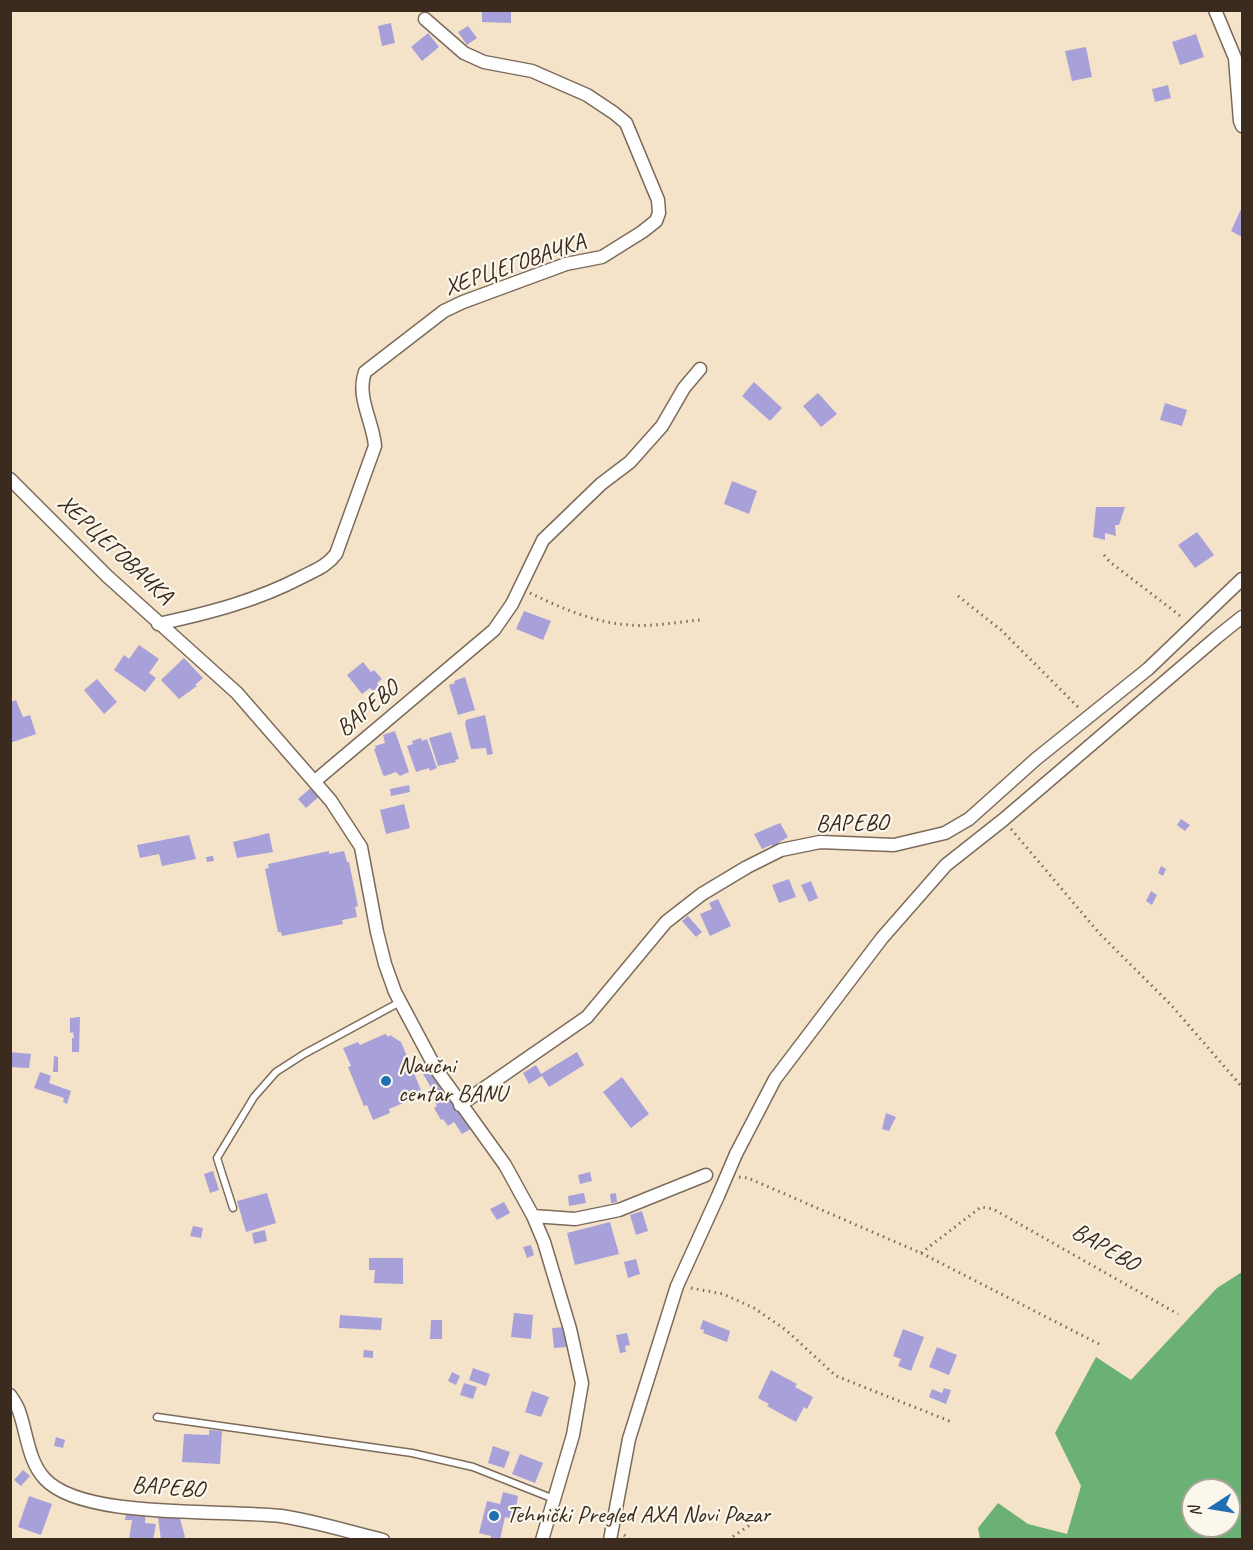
<!DOCTYPE html>
<meta charset="utf-8">
<style>
body{margin:0}
#map{position:relative;width:1253px;height:1550px;overflow:hidden;background:#f4e3c9;font-family:Caveat,sans-serif}
canvas{display:block}
.frame{position:absolute;inset:0;border:12px solid #3b2a1e;pointer-events:none}
.north{position:absolute;left:1181px;top:1478px;width:60px;height:60px;box-sizing:border-box;background:#fbf7ec;border:2px solid #aea59a;border-radius:50%;rotate:258deg;font-size:16px;font-weight:700;line-height:24px;text-align:center;color:#3b2a1e}
.north::after{content:'';display:block;margin:auto;width:21px;height:27px;background:#1f6fb2;clip-path:polygon(50% 0,100% 100%,50% 72%,0 100%)}
</style>
<div id="map">
<canvas width="1253" height="1550"></canvas>
<div class="frame"></div>
<div class="north">N</div>
</div>
<script>
const context = document.querySelector('canvas').getContext('2d');
context.lineJoin = 'round';
function fill(path, color) {
  context.fillStyle = color;
  context.fill(path, 'evenodd');
}
function strokePath(path, color, width, dash) {
  context.strokeStyle = color;
  context.lineWidth = width;
  context.lineCap = dash ? 'butt' : 'round';
  context.setLineDash(dash || []);
  context.stroke(path);
}
function write(font, color, halo, rows, align = 'center') {
  context.font = font + ' Caveat,sans-serif';
  context.lineWidth = 4.5;
  context.setLineDash([]);
  context.textBaseline = 'middle';
  context.strokeStyle = halo;
  context.fillStyle = color;
  for (const [text, x, y, turn = 0] of rows) {
    context.save();
    context.translate(x, y);
    context.rotate((+turn || 0) * Math.PI / 180);
    context.textAlign = isNaN(turn) ? turn : align;
    if (halo) context.strokeText(text, 0, 0);
    context.fillText(text, 0, 0);
    context.restore();
  }
}
const forest = new Path2D(`
 M1242,1272v267h-262l-2,-11 20,-25 30,21 39,10 14,-48 -26,-53 41,-76 35,23 86,-92zM1193,1490h36v36h-36z`);
const building = new Path2D(`
 M482,10h29v13l-29,-1z
 M391,23l4,20 -13,3 -4,-20z
 M468,26l9,12 -10,7 -9,-13z
 M428,33l11,14 -17,14 -11,-14z
 M1196,34l8,23 -24,8 -8,-23z
 M1086,47l6,30 -20,4 -7,-30z
 M1168,85l3,13 -16,4 -3,-13z
 M1242,207v30l-11,-6z
 M754,382l28,26 -12,13 -28,-25z
 M818,393l19,21 -16,13 -18,-21z
 M1165,403l22,7 -5,16 -22,-6z
 M732,481l25,10 -8,23 -25,-10z
 M1096,507h29l-6,18h-4l1,11 -11,-3v7l-12,-3z
 M1197,532l17,23 -19,13 -17,-23z
 M524,611l27,10 -8,19 -27,-11z
 M139,645l20,14 -10,14 7,5 -11,14 -31,-22 10,-15 5,4z
 M184,658l19,20 -8,7 2,1 -18,13 -18,-19z
 M363,662l8,10 3,-2 8,9 -5,4 2,3 -6,5 -3,-3 -8,6 -15,-19z
 M465,677l10,33 -17,5 -9,-30 6,-2 -1,-2z
 M97,679l20,23 -13,12 -20,-24z
 M16,700l7,17 7,-2 6,19 -26,9v-41z
 M485,715l8,39 -6,1 -1,-7 -15,1 -6,-25 1,-4z
 M395,731l14,41 -9,4 -4,-4 -11,4 -2,-1 -9,-26 2,-1 -1,-2 10,-3 -2,-8z
 M451,732l8,27 -4,1 1,2 -18,4 -9,-28z
 M421,738l1,3 5,-2 10,29 -7,3 -1,-3 -13,4 -9,-26 6,-2 -1,-3z
 M409,785l1,7 -19,4 -1,-7z
 M313,786l8,9 -15,13 -8,-9z
 M404,804l6,24 -24,6 -6,-24z
 M1181,819l9,6 -5,6 -8,-6z
 M780,823l8,14 -15,9 -2,-1 -9,4 -8,-15z
 M269,833l4,19 -36,6 -4,-16z
 M189,835l7,24 -34,7 -3,-12 -19,4 -3,-13z
 M329,851v3l15,-3 3,11h2l9,44 -3,1 2,10 -15,3 1,4 -61,12 -1,-4h-3l-13,-63 4,-1 -1,-4z
 M213,856l1,5 -7,1 -1,-5z
 M1161,866l5,3 -3,7 -5,-3z
 M789,879l7,18 -17,6 -7,-18z
 M811,881l7,17 -9,4 -8,-17z
 M1151,891l6,4 -5,10 -6,-4z
 M718,899l13,27 -21,10 -10,-22 12,-5 -3,-6z
 M688,916l14,16 -6,5 -14,-16z
 M80,1017l-1,35h-7v-14h2l-1,-6 -3,1v-15z
 M385,1034l4,3 1,-2 11,7 22,53 -34,14 1,4 -17,7 -6,-15 -3,1 -16,-39 3,-1 -8,-18 15,-6 2,3z
 M10,1052l21,2 -2,14 -19,-1z
 M577,1052l7,13 -35,22 -7,-11 -13,8 -6,-11 13,-8 5,9z
 M54,1056l4,1v15h-5z
 M429,1070l13,20 2,-1 18,29 3,-2 7,12 -10,6 -8,-12 -6,4 -5,-7 -2,1 -7,-12 3,-2 -8,-12 4,-3 -10,-17z
 M40,1072l11,4 -2,7 22,8 -4,13 -4,-2 1,-4 -30,-10z
 M622,1077l27,37 -18,14 -28,-36z
 M886,1113l10,4 -7,14 -7,-2z
 M213,1171l6,19 -9,3 -6,-19z
 M590,1172l2,9 -12,3 -2,-9z
 M267,1193l9,30 -30,9 -9,-31z
 M584,1193l2,10 -17,3 -1,-10z
 M616,1193l1,9 -6,1 -1,-9z
 M504,1202l6,11 -13,7 -7,-11z
 M642,1211l6,20 -12,4 -6,-20z
 M610,1222l9,32 -44,11 -8,-32z
 M193,1226l10,2 -2,10 -11,-2z
 M265,1230l2,11 -13,3 -2,-11z
 M531,1245l3,10 -7,3 -4,-11z
 M369,1258h34v26l-29,-1 1,-13h-6z
 M636,1259l4,15 -12,4 -4,-16z
 M514,1313l19,2 -2,24 -20,-2z
 M340,1315l42,3 -1,12 -42,-2z
 M431,1320h11v19h-12z
 M703,1320l27,11 -3,11 -24,-9 1,-3 -4,-1z
 M566,1327l1,20 -13,1 -2,-20z
 M903,1329l21,8 -13,34 -13,-5 3,-7 -8,-3z
 M627,1333l3,12 -5,1 1,6 -6,1 -4,-18z
 M937,1347l20,8 -8,20 -20,-8z
 M364,1350l9,1v7l-10,-1z
 M473,1368l17,6 -4,12 -17,-6z
 M771,1370l26,14 -2,3 18,10 -6,12 -3,-2 -8,15 -29,-16 2,-2 -11,-6z
 M452,1372l8,4 -4,9 -8,-4z
 M464,1383l13,4 -4,12 -13,-4z
 M944,1388l7,2 -5,14 -17,-7 3,-8 10,4z
 M532,1391l17,6 -8,20 -16,-5z
 M209,1430l13,1 -2,33 -38,-2 2,-28 25,1z
 M56,1437l9,3 -2,8 -9,-2z
 M493,1446l17,6 -6,16 -16,-5z
 M520,1454l23,9 -8,20 -23,-9z
 M23,1470l7,6 -9,10 -7,-6z
 M503,1492l15,4 -2,12 7,2 -2,11 -16,-4 -5,23h-3l-6,-2v-2l-12,-3 8,-32 13,3z
 M29,1496l23,8 -11,31 -23,-8z
 M126,1511l20,2 -1,10 11,1 -3,16h-24l3,-20h-7z
 M179,1515l6,22 -4,3h-20l-3,-23z`);
const path = new Path2D(`
 M1104,555l6,7 73,56
 M530,593c31,15 65,30 100,32 22,2 47,-3 70,-5
 M958,596l43,34 79,79
 M1011,829l88,104 73,73 70,81
 M739,1177l9,1 173,75 180,92
 M921,1253l60,-46 12,2 185,105
 M691,1288l32,6 31,14 32,22 50,46 116,46
 M624,1535l6,5
 M728,1540l22,-15`);
const service = new Path2D(`
 M233,1208l-16,-50 37,-61 22,-25 28,-18 96,-52
 M157,1417l255,36 61,14 81,32`);
const minor = new Path2D(`
 M1215,10l20,48 5,63 2,5
 M10,479l97,97 130,117 94,108 30,46 16,85 8,32 10,28 41,77 69,96 28,51 11,26 26,87 12,54 -9,52 -31,105
 M158,624c51,-11 98,-23 144,-47 13,-7 25,-11 34,-23l39,-108c-2,-25 -19,-49 -10,-74l79,-61 19,-9 103,-38 36,-7 40,-25 14,-11 3,-8 -1,-13 -32,-77 -12,-10 -27,-18 -55,-24 -48,-9 -20,-9 -39,-34
 M315,781l179,-151 18,-26 31,-64 58,-56 29,-22 32,-36 22,-38 16,-19
 M460,1105l127,-88 79,-95 36,-28 45,-27 34,-17 39,-8 74,3 51,-12 24,-14 67,-60 112,-90 94,-90
 M736,1154l39,-75 107,-141 64,-73 57,-45 214,-183 25,-20
 M533,1216l42,3 44,-9 87,-35
 M10,1395c3,5 7,10 9,16 8,22 9,50 26,68 38,41 179,30 236,37 34,5 68,16 102,24
 M610,1540l19,-101 48,-153 41,-90`);
const minorBridge = new Path2D(`
 M718,1196l18,-42`);
const markers = [
 [386,1081,6,"#1f6fb2"],
 [494,1516,6,"#1f6fb2"]
];
const streetNames = [
 ["ХЕРЦЕГОВАЧКА",515,265,-19],
 ["ХЕРЦЕГОВАЧКА",115,550,43],
 ["ВАРЕВО",368,709,-40],
 ["ВАРЕВО",852,824,-1],
 ["ВАРЕВО",1105,1248,30],
 ["ВАРЕВО",168,1488,4]
];
const poiNames = [
 ["Naučni",398,1067],
 ["centar BANU",398,1095],
 ["Tehnički Pregled AXA Novi Pazar",506,1516]
];
fill(forest, '#6bb074');
fill(building, '#a8a0d8');
strokePath(service, '#7c6b5a', 9);
strokePath(minor, '#7c6b5a', 15);
strokePath(path, '#7c6b5a', 3, [1.5, 4.5]);
strokePath(service, '#fff', 6);
strokePath(minor, '#fff', 12);
strokePath(minorBridge, '#7c6b5a', 15, []);
strokePath(minorBridge, '#fff', 12);
for (const [x, y, r, color] of markers) {
  const dot = new Path2D();
  dot.arc(x, y, r, 0, 2 * Math.PI);
  context.fillStyle = color;
  context.fill(dot);
  strokePath(dot, '#fbf7ec', 2);
}
write('24px', '#3b2a1e', '#fbf7ec', streetNames);
write('24px', '#3b2a1e', '#fbf7ec', poiNames, 'left');
</script>
